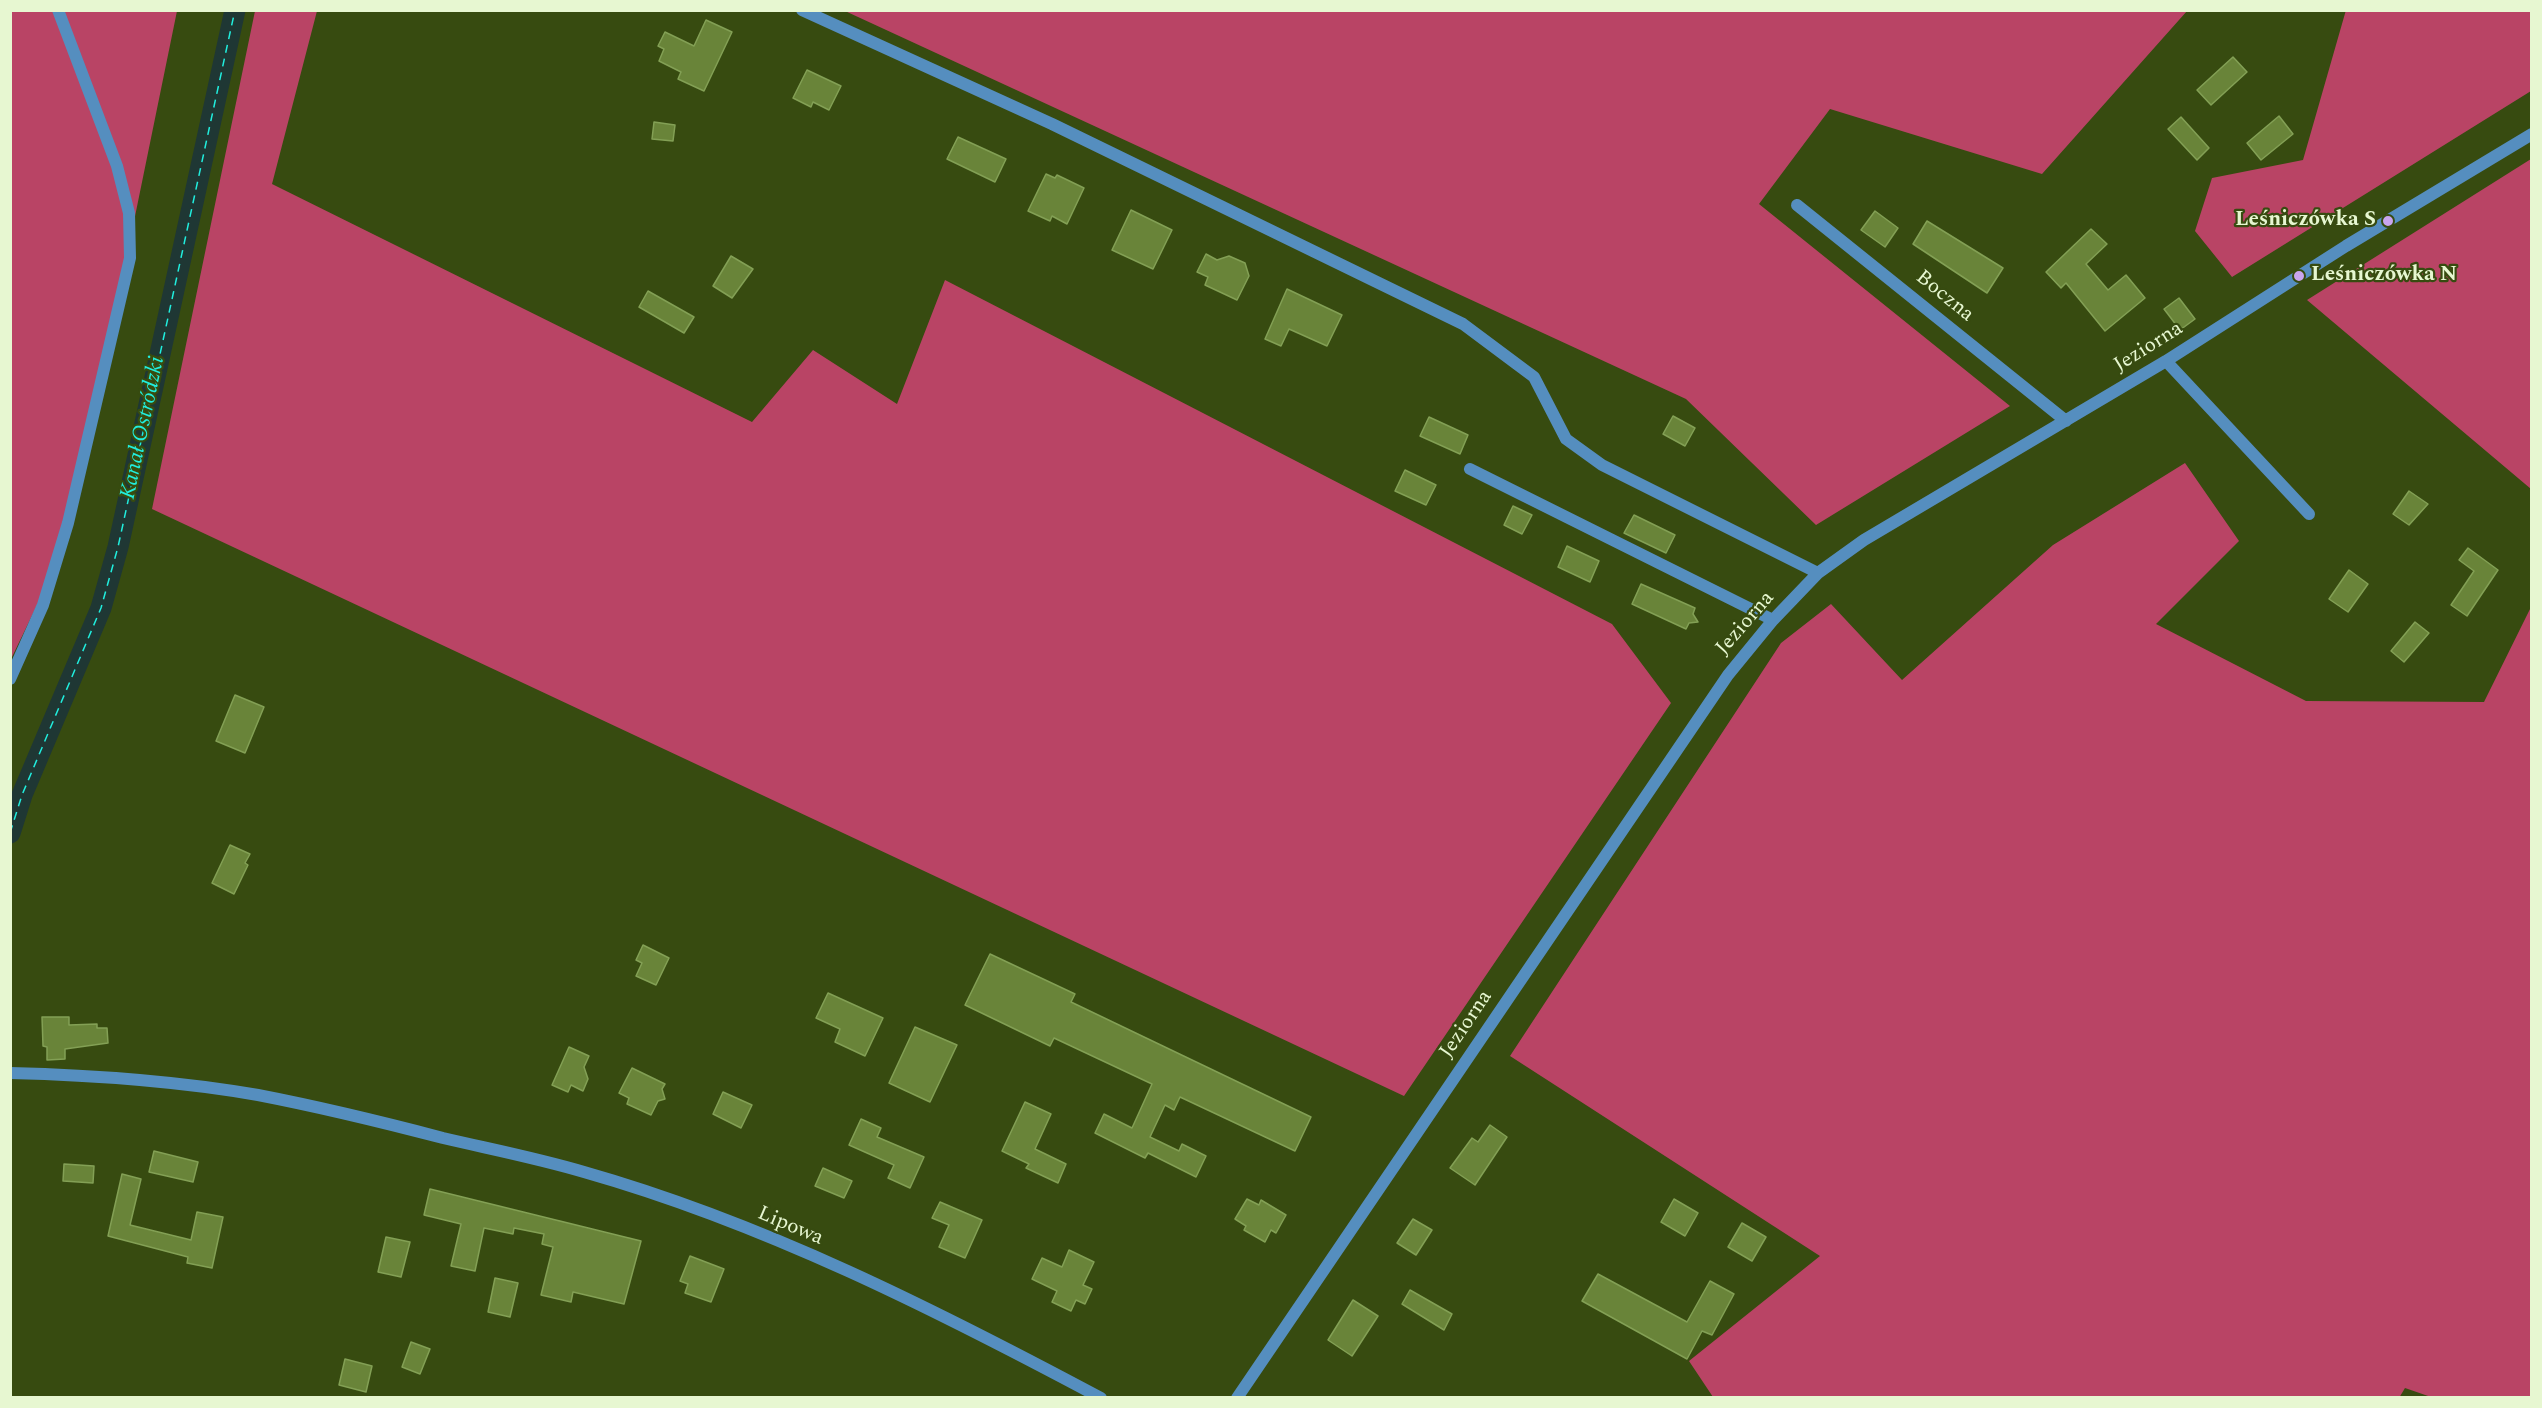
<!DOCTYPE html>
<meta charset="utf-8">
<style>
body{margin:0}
#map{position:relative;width:2542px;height:1408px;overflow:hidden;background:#374b10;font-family:Spectral,serif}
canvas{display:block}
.frame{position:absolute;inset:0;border:12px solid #e7f7d1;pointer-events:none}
</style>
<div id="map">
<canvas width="2542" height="1408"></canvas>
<div class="frame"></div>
</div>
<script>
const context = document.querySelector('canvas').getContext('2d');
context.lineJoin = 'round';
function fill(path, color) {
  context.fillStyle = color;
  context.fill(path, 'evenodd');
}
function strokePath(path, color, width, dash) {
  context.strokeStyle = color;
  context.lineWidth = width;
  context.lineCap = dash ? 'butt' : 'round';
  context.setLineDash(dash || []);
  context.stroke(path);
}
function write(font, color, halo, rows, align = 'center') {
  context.font = font + ' Spectral,serif';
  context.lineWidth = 4.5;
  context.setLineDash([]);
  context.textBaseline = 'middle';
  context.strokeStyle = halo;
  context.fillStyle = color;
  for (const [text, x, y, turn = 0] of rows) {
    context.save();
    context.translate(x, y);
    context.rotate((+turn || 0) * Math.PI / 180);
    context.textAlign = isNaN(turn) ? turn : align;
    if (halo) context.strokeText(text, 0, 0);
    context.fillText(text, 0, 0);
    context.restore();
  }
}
const forest = new Path2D(`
 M2346,10l185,1v80l-299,186 -37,-46 17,-53 91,-18z
 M11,11h166l-108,528 -58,120z
 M255,11h62l-45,173 480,238 61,-72 84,54 48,-124 667,344 59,79 -267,393 -1252,-587z
 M845,11l1342,-1v1l-145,163 -212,-65 -71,95 251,202 -194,119 -130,-126z
 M2531,159v330l-224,-189z
 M2185,463l54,78 -83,83 150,77 178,1 47,-95v787l-2,4 -98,-1 -26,-9 -6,10 -686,-1 -24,-36 131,-105 -310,-200 271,-413 50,-39 71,76 151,-135z`);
const canal = new Path2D(`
 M10,833l12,-38 79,-187 17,-61 117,-537`);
const ferry = new Path2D(`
 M10,833l12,-38 79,-187 17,-61 117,-537`);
const building = new Path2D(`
 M706,20l26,12 -28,59 -26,-12 3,-7 -22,-11 5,-12 -6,-3 7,-14 29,14z
 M2233,57l14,15 -36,33 -14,-15z
 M807,70l34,16 -12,24 -16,-8 -2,5 -18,-9z
 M2279,116l14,18 -32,26 -14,-17z
 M2181,117l28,31 -12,12 -29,-31z
 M654,122l21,3 -2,16 -21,-2z
 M958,137l48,22 -11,23 -48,-23z
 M1046,174l9,4 2,-3 27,13 -17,36 -15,-8 -2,5 -22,-10z
 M1131,210l41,20 -19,39 -41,-19z
 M1875,211l23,17 -13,19 -24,-17z
 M1927,221l76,47 -16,25 -74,-49z
 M2091,229l16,15 -21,20 22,26 18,-15 19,23 -40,33 -39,-48 -5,5 -15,-16z
 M1206,254l11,6 12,-4 16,7 4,13 -12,24 -32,-15 3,-8 -11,-5z
 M731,256l22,13 -21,29 -19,-12z
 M1287,289l55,26 -15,31 -38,-17 -8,17 -16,-7z
 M648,291l46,26 -10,16 -45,-26z
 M2179,298l16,21 -15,11 -16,-21z
 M1673,416l22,12 -10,18 -22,-12z
 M1429,417l39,18 -8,19 -40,-18z
 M1405,470l31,15 -10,20 -31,-14z
 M2409,491l19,13 -19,21 -16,-11z
 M1513,506l19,9 -10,19 -18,-9z
 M1634,515l41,20 -9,18 -42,-20z
 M1567,546l32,15 -9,21 -32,-15z
 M2468,548l30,22 -31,46 -16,-11 23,-34 -15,-11z
 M2349,570l19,14 -20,28 -19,-13z
 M1641,584l54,24 -2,6 5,8 -9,1 -3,6 -54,-25z
 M2415,622l14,11 -25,29 -13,-11z
 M235,695l29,12 -19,46 -29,-12z
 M230,845l20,9 -5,9 3,2 -14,29 -22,-11z
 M643,945l26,13 -13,27 -20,-9 6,-13 -6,-3z
 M990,954l85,40 -4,8 240,115 -16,34 -115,-54 -6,13 -9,-5 -15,32 29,14 3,-7 24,12 -10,21 -48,-24 -3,5 -50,-25 9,-19 28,14 20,-44 -98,-46 -4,8 -85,-41z
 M828,993l55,25 -18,38 -30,-14 5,-13 -24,-11z
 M42,1017h27v8l28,-1v4h10l1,15 -43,6v10l-18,1v-13l-4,-1z
 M915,1027l42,18 -27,57 -41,-19z
 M569,1047l20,9 -5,11 4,12 -5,12 -12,-6 -3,7 -16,-7z
 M632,1068l33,16 -3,5 3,10 -7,2 -7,14 -24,-11 2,-6 -10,-5z
 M723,1092l29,13 -11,23 -28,-14z
 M1025,1102l26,12 -16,35 31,15 -8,19 -32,-15 3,-4 -27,-13z
 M861,1119l20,9 -4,9 47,20 -14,31 -22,-10 6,-13 -45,-20z
 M1490,1125l17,12 -32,48 -25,-17 22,-30 6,4z
 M154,1151l44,11 -5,20 -44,-10z
 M64,1164l30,2 -1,17 -30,-2z
 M823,1168l29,13 -8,17 -29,-12z
 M122,1174l19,5 -11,46 61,15 6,-28 26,5 -11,51 -25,-5 1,-6 -80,-21z
 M430,1189l211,52 -17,63 -51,-12 -2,10 -30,-7 12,-48 -11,-3 2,-10 -30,-6 -1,6 -29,-6 -9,43 -24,-5 10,-42 -37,-9z
 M1247,1199l12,6 2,-5 25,15 -10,18 -5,-3 -6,12 -21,-12 2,-4 -11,-7z
 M1674,1199l24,14 -13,23 -24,-14z
 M940,1202l42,18 -17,38 -26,-11 10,-22 -17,-7z
 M1413,1219l19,11 -16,25 -19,-12z
 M1742,1223l24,14 -14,24 -24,-14z
 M386,1237l24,5 -9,35 -23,-5z
 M1069,1250l25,12 -11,23 9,4 -7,15 -9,-4 -5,11 -19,-9 5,-11 -25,-12 10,-21 20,9z
 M690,1256l34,13 -13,33 -26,-9 3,-9 -8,-3z
 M1598,1274l89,48 23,-41 24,13 -22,41 -10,-4 -15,28 -105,-58z
 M495,1278l23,5 -8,34 -22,-5z
 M1410,1290l42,24 -8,16 -42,-26z
 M1353,1300l25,16 -26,40 -24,-16z
 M411,1342l19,7 -10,25 -18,-7z
 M345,1359l27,7 -6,26 -27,-7z`);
const minor = new Path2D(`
 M802,10l250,114 411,200 71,53 32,62 36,26 216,108
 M1797,205l269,216
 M2166,361l143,153
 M1470,469l303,151
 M10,679l33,-74 25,-82 62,-265 -1,-45 -12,-47 -59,-156
 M10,1073c82,2 167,8 248,22 62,12 124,27 185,43 47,11 94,20 141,34 180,51 352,138 517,226
 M1237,1398l491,-723 45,-55 45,-47 46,-33 302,-179 180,-115 186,-112`);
const markers = [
 [2388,221,6,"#c9a5ee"],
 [2299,276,6,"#c9a5ee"]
];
const poiNames = [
 ["Leśniczówka S",2376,221],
 ["Leśniczówka N",2311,276,"left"]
];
const streetNames = [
 ["Boczna",1944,297,39],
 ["Jeziorna",2149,348,-32],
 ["Jeziorna",1746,624,-49],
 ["Jeziorna",1467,1025,-56],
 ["Lipowa",790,1227,23]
];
const waterNames = [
 ["Kanał Ostródzki",144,428,-78]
];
fill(forest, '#b94465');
strokePath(canal, '#1f3734', 21);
strokePath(ferry, '#21eede', 1.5, [8, 6]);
fill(building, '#698439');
strokePath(building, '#83a055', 1.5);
strokePath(minor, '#558ebf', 12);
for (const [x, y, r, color] of markers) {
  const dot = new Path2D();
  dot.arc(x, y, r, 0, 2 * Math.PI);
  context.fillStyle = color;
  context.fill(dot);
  strokePath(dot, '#374b10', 2);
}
write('bold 21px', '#e7f7d1', '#374b10', poiNames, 'right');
write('21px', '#e7f7d1', '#374b10', streetNames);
write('italic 22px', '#21eede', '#374b10', waterNames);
</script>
